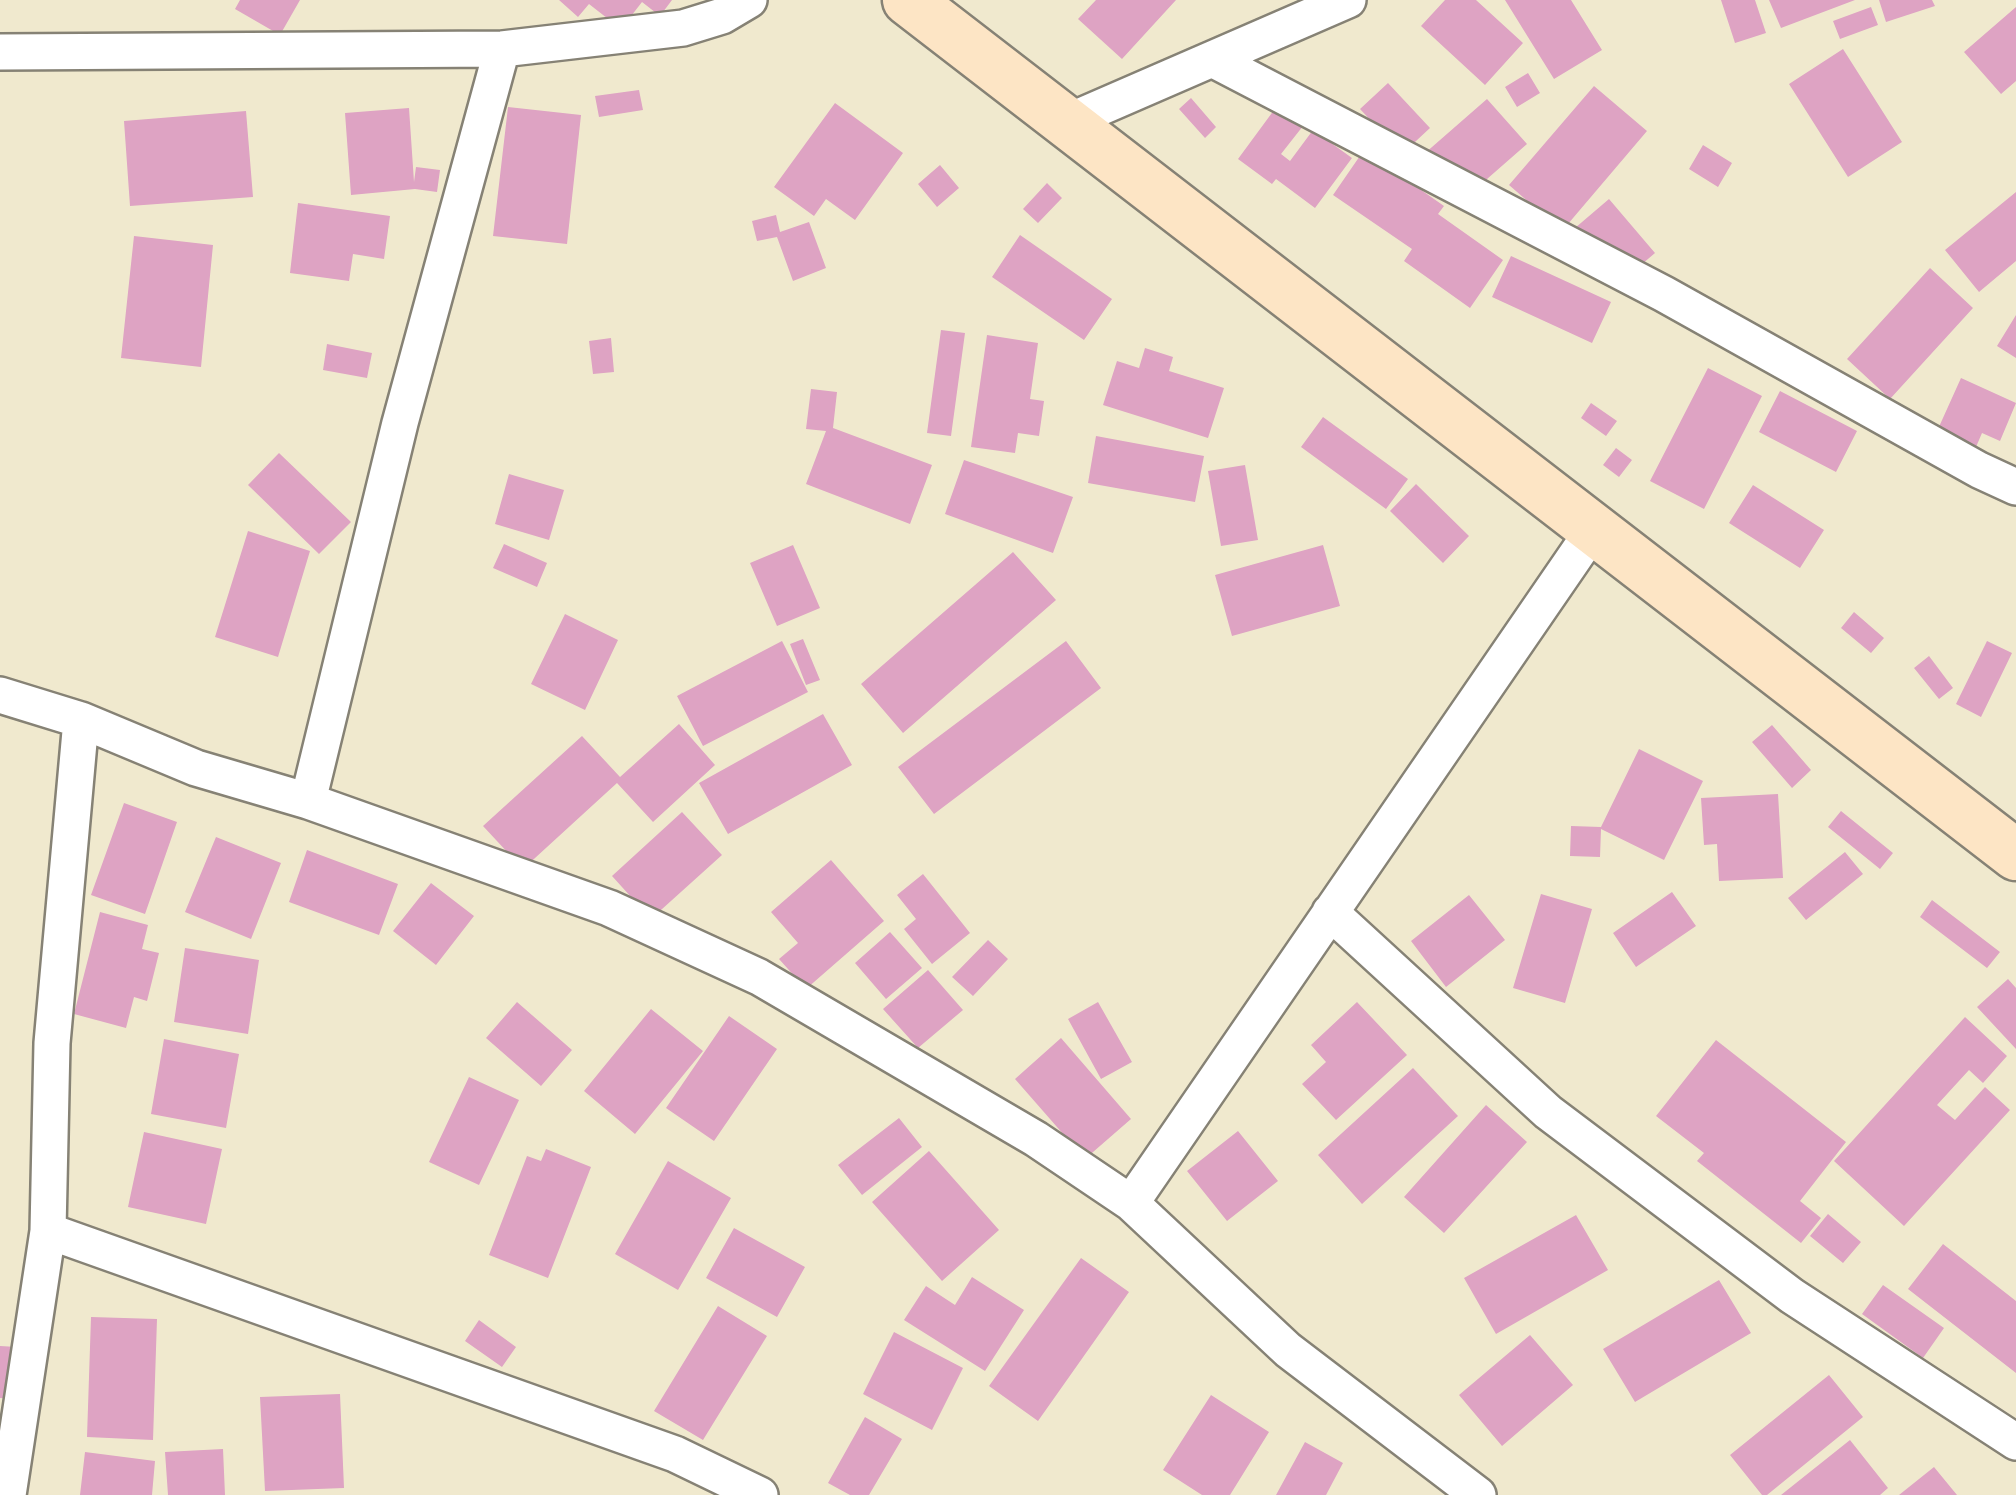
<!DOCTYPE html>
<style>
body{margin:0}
canvas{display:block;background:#f0e9ce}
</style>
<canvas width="2016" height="1495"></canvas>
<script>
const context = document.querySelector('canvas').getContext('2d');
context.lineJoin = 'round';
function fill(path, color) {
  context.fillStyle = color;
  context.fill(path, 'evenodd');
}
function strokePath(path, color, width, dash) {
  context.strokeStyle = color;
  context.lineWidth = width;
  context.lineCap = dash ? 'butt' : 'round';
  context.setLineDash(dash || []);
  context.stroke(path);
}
const building = new Path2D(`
 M240,0h60l-20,35 -45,-26z
 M559,0h113l-12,16 -18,-14 -21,27 -32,-25 -11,13z
 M1096,0h80l-54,59 -44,-40z
 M1445,0h31l47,43 -38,42 -64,-59z
 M1505,0h66l31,50 -48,29z
 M1721,0h34l11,33 -31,10z
 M1769,0h86l-74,28z
 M1879,0h53l3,6 -49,16z
 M1871,7l7,18 -38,14 -7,-18z
 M2016,7v74l-15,13 -37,-42z
 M1843,49l59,93 -54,35 -59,-93z
 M1528,73l12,20 -23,14 -12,-20z
 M1388,83l42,45 -28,26 -42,-45z
 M1594,86l53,45 -85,100 -53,-46z
 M639,90l4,20 -44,7 -4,-21z
 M1191,98l25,29 -11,11 -26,-29z
 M1487,99l40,45 -64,56 -39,-46z
 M835,103l68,50 -48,67 -29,-21 -12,17 -40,-29z
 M1277,106l26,20 -22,28 9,7 23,-31 39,28 -37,50 -39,-29 -4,5 -34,-25z
 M508,107l73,8 -14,129 -74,-8z
 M409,108l5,74 2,-15 24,3 -3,22 -22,-3 -64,6 -6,-82z
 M246,111l7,86 -123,9 -6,-85z
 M1703,145l29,18 -14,24 -29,-18z
 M1364,150l80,56 -6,8 65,46 -33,48 -66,-47 8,-12 -79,-54z
 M940,165l19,23 -22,19 -19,-23z
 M1047,183l15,15 -24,25 -15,-14z
 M2016,192v69l-37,31 -34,-42z
 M1609,199l46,54 -41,35 -46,-54z
 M298,203l92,13 -6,43 -31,-5 -4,27 -59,-8z
 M776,215l4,17 29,-10 17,46 -33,13 -16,-44 -20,4 -5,-20z
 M1020,235l92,64 -28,41 -92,-63z
 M134,236l79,9 -12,122 -80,-9z
 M1511,256l100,46 -19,41 -100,-46z
 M1930,268l43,40 -83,91 -43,-40z
 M2016,315v43l-19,-12z
 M941,330l24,3 -14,103 -24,-3z
 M987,335l51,8 -8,56 14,2 -5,35 -21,-3 -3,20 -44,-6z
 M611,338l3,34 -21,2 -4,-33z
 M327,344l45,9 -5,25 -44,-8z
 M1145,348l28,9 -4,14 55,17 -16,50 -105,-33 14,-44 22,7z
 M1708,368l54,28 -58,113 -54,-28z
 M1961,378l55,25 -16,38 -18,-8 -6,14 -38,-18z
 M811,389l26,3 -4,36 99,37 -22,59 -104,-40 20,-53 -20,-2z
 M1780,391l77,40 -21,41 -77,-40z
 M1591,403l26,18 -11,15 -25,-18z
 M1323,417l85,62 -22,30 -85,-62z
 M1096,436l108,20 -9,46 -107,-19z
 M1616,448l16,12 -13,17 -16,-12z
 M279,453l72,69 -32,32 -71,-69z
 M964,460l109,37 -20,56 -108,-39z
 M1245,465l13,75 -37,6 -13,-75z
 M509,474l55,16 -15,50 -54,-16z
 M1416,484l53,52 -26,27 -53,-52z
 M1753,485l71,45 -24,38 -71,-45z
 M248,531l62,20 -32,106 -63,-20z
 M504,544l43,19 -10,24 -44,-19z
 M793,545l27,63 -43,18 -27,-63z
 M1323,545l17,61 -108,30 -17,-61z
 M1013,552l43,48 -153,133 -42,-49z
 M1854,612l30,26 -13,15 -30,-25z
 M565,614l53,26 -33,70 -54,-26z
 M803,639l17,41 -14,5 -16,-41z
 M782,641l26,51 -105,54 -26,-50z
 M1066,641l35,47 -167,126 -36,-47z
 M1987,641l25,12 -31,64 -25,-13z
 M1929,656l24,32 -14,11 -25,-31z
 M823,714l29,51 -124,69 -29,-51z
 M679,724l36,41 -62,57 -36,-39 -94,86 -40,-43 99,-90 38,41z
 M1772,725l39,45 -19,18 -40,-46z
 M1639,749l64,32 -39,79 -63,-31 -1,28 -30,-1 1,-30 30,1z
 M1778,794l5,84 -64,3 -2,-37 -13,1 -3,-47z
 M124,803l53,19 -32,92 -54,-19z
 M1841,811l52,42 -13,16 -52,-42z
 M682,812l40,43 -71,64 -39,-43z
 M216,837l65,26 -30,76 -66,-27z
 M307,850l91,34 -19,51 -90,-33z
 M1845,852l18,22 -57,46 -18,-22z
 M831,860l53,61 -78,68 -27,-30 19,-16 -27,-31z
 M923,874l47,59 -38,31 -28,-35 12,-10 -19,-24z
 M431,883l43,33 -38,49 -43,-34z
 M1672,892l24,34 -60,41 -23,-34z
 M1541,894l51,15 -27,94 -52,-15z
 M1469,895l36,45 -59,47 -35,-46z
 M1932,900l68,52 -13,16 -67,-51z
 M100,912l48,13 -6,24 17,4 -12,48 -13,-4 -8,31 -52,-14z
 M890,932l32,36 -36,31 -31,-36z
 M988,940l20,19 -35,37 -21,-19z
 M185,948l74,12 -11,74 -74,-12z
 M928,970l35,40 -45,38 -35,-39z
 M2008,979l8,9v61l-39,-42z
 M517,1002l55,48 -31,36 -55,-48z
 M1098,1002l34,60 -31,17 -33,-60z
 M1357,1002l50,53 -71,65 -34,-36 24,-22 -15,-17z
 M651,1009l52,42 -68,83 -51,-43z
 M729,1016l48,33 -63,92 -48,-33z
 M1965,1017l42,39 -24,27 -14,-13 -32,35 18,15 30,-33 25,23 -106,116 -70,-65z
 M1061,1038l70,81 -46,40 -70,-80z
 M164,1039l75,15 -13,74 -75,-14z
 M1716,1040l130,102 -46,59 21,17 -20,25 -104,-82 7,-8 -48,-37z
 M1413,1068l45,48 -96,88 -44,-49z
 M469,1077l50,23 -40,85 -50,-23z
 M1486,1105l41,37 -83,91 -40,-36z
 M899,1118l23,29 -60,48 -24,-30z
 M1238,1131l40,50 -51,40 -40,-50z
 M144,1132l78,17 -16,75 -78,-17z
 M546,1149l45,18 -43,111 -59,-23 38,-99 14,5z
 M929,1151l70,79 -57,51 -70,-79z
 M668,1161l63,37 -53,92 -63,-36z
 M1828,1214l33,28 -18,21 -33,-27z
 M1576,1215l32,55 -112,64 -32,-56z
 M734,1228l71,39 -28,50 -71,-39z
 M1943,1244l73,57v72l-108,-84z
 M1081,1258l48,34 -91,129 -49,-35z
 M972,1277l52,33 -39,61 -81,-51 22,-34 29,19z
 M1719,1280l32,53 -116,69 -32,-53z
 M1883,1285l61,43 -21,30 -61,-44z
 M718,1306l49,30 -64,104 -49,-29z
 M91,1317l66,2 -4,121 -66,-3z
 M479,1320l37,27 -14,20 -37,-26z
 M894,1332l69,36 -31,62 -69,-36z
 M1530,1335l43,50 -71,61 -43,-51z
 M0,1346l17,1 -2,52 -15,-1z
 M1829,1375l34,42 -96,78h-5l-32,-40z
 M340,1394l4,94 -79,3 -5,-94z
 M1211,1395l58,37 -39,63h-28l-39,-25z
 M865,1417l37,22 -33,56h-19l-22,-12z
 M1850,1440l38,48 -8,7h-99z
 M1305,1442l38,21 -17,32h-50z
 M223,1449l2,46h-57l-3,-43z
 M85,1452l70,9 -3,34h-72z
 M1934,1467l23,28h-58z`);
const minor = new Path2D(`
 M0,52l502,-3 181,-21 39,-12 27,-16
 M1214,60l450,234 315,176 37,17
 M1067,122l281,-122
 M0,695l81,25
 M308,801l92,-378 102,-374
 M1330,912l218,200 244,184 224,146
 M1131,1203l463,-674
 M48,1231l627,223 85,41
 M8,1495l40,-264 4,-188 29,-323 115,48 112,33 301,107 150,69 277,162 95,64 157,147 190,145`);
const secondary = new Path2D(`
 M908,0l1108,855`);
fill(building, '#dea3c3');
strokePath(minor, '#868275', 40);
strokePath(secondary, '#868275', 55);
strokePath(minor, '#fff', 35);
strokePath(secondary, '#fde5c5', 50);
</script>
